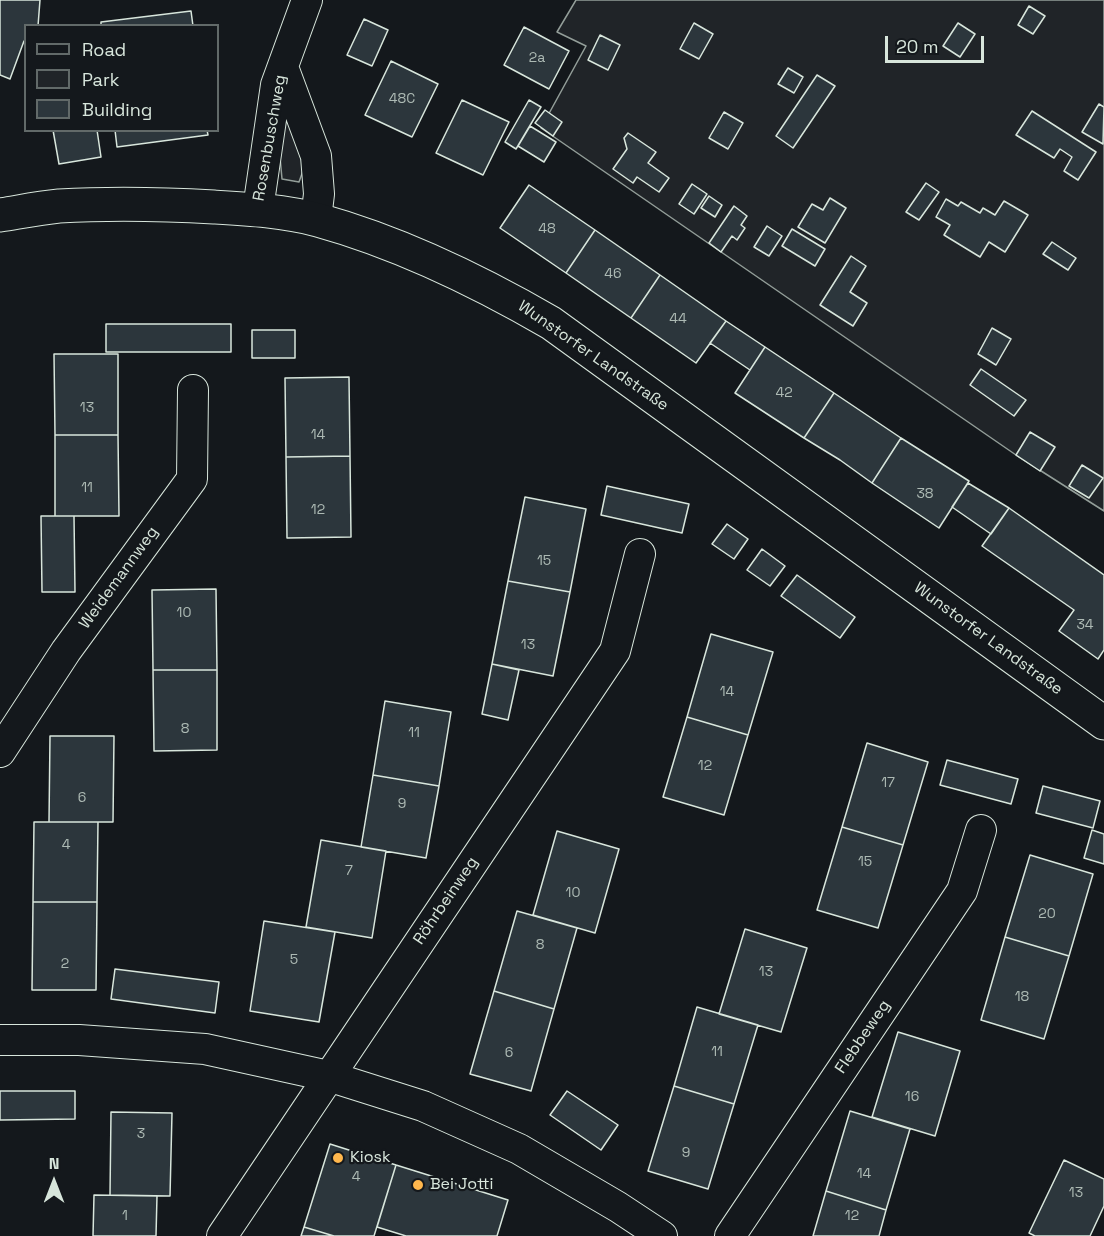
<!DOCTYPE html>
<meta charset="utf-8">
<style>
body{margin:0}
#map{position:relative;width:1104px;height:1236px;overflow:hidden;background:#14181c;font-family:"Space Grotesk",sans-serif}
canvas{display:block}
.legend{position:absolute;left:24px;top:24px;width:195px;height:108px;box-sizing:border-box;background:#14181c;border:2px solid #626a69;margin:0;padding:8px 10px;list-style:none;font-size:18px;color:#d8e6dc}
.legend li{display:flex;align-items:center;gap:12px;height:30px}
.legend b{width:30px;border:2px solid #626a69}
.north{position:absolute;left:24px;top:1152px;width:60px;height:60px;-webkit-text-stroke:4px #14181c;paint-order:stroke;rotate:0deg;font-size:16px;font-weight:700;line-height:24px;text-align:center;color:#d8e6dc}
.north::after{content:'';display:block;margin:auto;width:21px;height:27px;background:#d8e6dc;clip-path:polygon(50% 0,100% 100%,50% 72%,0 100%)}
.scale{position:absolute;left:885px;top:36px;width:99px;height:27px;box-sizing:border-box;border:3px solid #d8e6dc;border-top:0;padding-left:8px;font-size:18px;line-height:21px;white-space:nowrap;color:#d8e6dc;-webkit-text-stroke:4px #14181c;paint-order:stroke}
</style>
<div id="map">
<canvas width="1104" height="1236"></canvas>
<ul class="legend">
<li><b style="height:8px;background:#14181c"></b>Road</li>
<li><b style="height:16px;background:#202428"></b>Park</li>
<li><b style="height:16px;background:#2c363c"></b>Building</li>
</ul>
<div class="north">N</div>
<div class="scale">20 m</div>
</div>
<script>
const context = document.querySelector('canvas').getContext('2d');
context.lineJoin = 'round';
function fill(path, color) {
  context.fillStyle = color;
  context.fill(path, 'evenodd');
}
function strokePath(path, color, width, dash) {
  context.strokeStyle = color;
  context.lineWidth = width;
  context.lineCap = dash ? 'butt' : 'round';
  context.setLineDash(dash || []);
  context.stroke(path);
}
function write(font, color, halo, rows, align = 'center') {
  context.font = font + ' "Space Grotesk",sans-serif';
  context.lineWidth = 4.5;
  context.setLineDash([]);
  context.textBaseline = 'middle';
  context.strokeStyle = halo;
  context.fillStyle = color;
  for (const [text, x, y, turn = 0] of rows) {
    context.save();
    context.translate(x, y);
    context.rotate((+turn || 0) * Math.PI / 180);
    context.textAlign = isNaN(turn) ? turn : align;
    if (halo) context.strokeText(text, 0, 0);
    context.fillText(text, 0, 0);
    context.restore();
  }
}
const green = new Path2D(`
 M576,0h528v511l-88,-56 -475,-327 45,-82 -29,-14z
 M283,99l21,69 -5,14 -17,-3 -2,-22z`);
const building = new Path2D(`
 M0,0h40l-2,26h-12v15h-2l-14,38 -10,-4z
 M1029,6l16,10 -12,18 -15,-9z
 M191,11l2,15h-92v-4z
 M364,19l24,11 -16,36 -25,-11z
 M694,23l19,11 -14,25 -19,-10z
 M958,23l17,11 -15,23 -17,-11z
 M524,27l45,24 -20,38 -45,-24z
 M600,35l20,10 -12,25 -20,-10z
 M391,61l47,23 -26,53 -47,-22z
 M788,68l15,9 -9,16 -16,-9z
 M817,75l18,11 -42,62 -17,-12z
 M462,100l47,22 -26,53 -47,-22z
 M529,100l12,7 -25,42 -11,-7z
 M1099,104l5,3 -1,37 -21,-12z
 M545,110l17,12 -9,14 -18,-13z
 M1032,111l64,41 -18,28 -14,-9 8,-14 -12,-8 -6,9 -38,-23z
 M724,112l19,11 -15,26 -19,-11z
 M530,126l26,16 -12,20 -26,-16z
 M53,130h44l4,27 -42,7z
 M115,130h92l1,5 -91,12z
 M628,133l28,19 -8,11 21,15 -10,14 -22,-15 -4,6 -20,-14 14,-20 -3,-11z
 M926,183l13,9 -20,28 -13,-8z
 M692,184l15,10 -13,20 -15,-10z
 M529,185l66,45 -29,43 -66,-45z
 M709,196l13,9 -7,12 -14,-9z
 M830,198l16,10 -21,35 -27,-16 14,-23 11,6z
 M946,199l12,7 3,-4 19,11 3,-5 12,7 9,-14 24,14 -23,37 -16,-10 -9,15 -36,-22 6,-10 -14,-8z
 M734,206l13,10 -6,9 4,3 -8,12 -5,-4 -11,16 -12,-9z
 M767,226l15,10 -13,20 -15,-9z
 M792,229l33,20 -10,17 -33,-20z
 M595,230l65,45 -29,43 -65,-45z
 M1052,242l24,16 -8,12 -25,-16z
 M851,256l15,10 -16,26 17,11 -14,23 -33,-21z
 M660,275l66,46 -30,42 -65,-45z
 M726,321l39,26 -15,23 -40,-27z
 M106,324h125v28h-125z
 M992,328l19,11 -15,26 -18,-11z
 M252,330h43v28h-43z
 M765,347l69,46 -30,45 -69,-45z
 M54,354h64v81h-63z
 M981,369l45,31 -12,16 -44,-31z
 M349,377l1,79 -64,1 -1,-79z
 M834,393l67,45 -29,45 -32,-23 -36,-22z
 M1030,432l25,15 -15,24 -24,-16z
 M55,435h63l1,81h-64z
 M901,438l68,43 -30,47 -67,-45z
 M350,456l1,81 -64,1 -1,-81z
 M1082,465l21,13 -14,20 -20,-12z
 M968,483l41,25 -18,26 -39,-27z
 M607,486l82,18 -7,29 -81,-18z
 M525,497l61,12 -16,83 -62,-11z
 M1009,508l95,67v75l-6,9 -39,-28 15,-21 -92,-64z
 M41,516h33l1,76h-33z
 M727,524l21,15 -14,20 -22,-15z
 M762,549l23,17 -15,20 -23,-16z
 M797,575l58,42 -15,21 -59,-42z
 M508,581l62,11 -17,84 -61,-12z
 M216,589l1,81h-64l-1,-80z
 M711,634l62,18 -25,83 -61,-18z
 M492,664l27,6 -11,50 -26,-6z
 M153,670h64v80l-63,1z
 M385,701l66,11 -12,74 -66,-11z
 M687,717l61,18 -24,80 -61,-18z
 M50,736h64l-1,86h-64z
 M867,743l61,19 -25,83 -61,-18z
 M947,760l71,19 -7,25 -71,-19z
 M373,775l66,11 -13,72 -65,-11z
 M1043,786l57,15 -7,27 -57,-15z
 M34,822h64l-1,80h-64z
 M842,827l61,18 -25,83 -61,-18z
 M1092,830l12,4v30l-20,-6z
 M557,831l62,18 -24,84 -62,-18z
 M321,840l65,11 -14,87 -66,-11z
 M1030,855l63,19 -24,82 -64,-19z
 M33,902h64l-1,88h-64z
 M517,911l60,17 -23,81 -60,-18z
 M264,921l71,11 -16,90 -69,-11z
 M745,929l62,19 -26,84 -62,-18z
 M1005,937l64,19 -25,83 -63,-19z
 M115,969l104,13 -4,31 -104,-14z
 M494,991l60,18 -23,82 -61,-17z
 M697,1007l61,18 -24,79 -60,-18z
 M898,1032l62,19 -25,85 -63,-19z
 M674,1086l60,18 -26,85 -60,-18z
 M0,1091h75v28l-75,1z
 M567,1091l51,34 -17,25 -51,-35z
 M850,1111l60,18 -24,81 -60,-19z
 M111,1112l61,1 -2,83 -60,-1z
 M330,1144l66,21 -22,71h-40l-30,-9z
 M1064,1160l40,19v27l-14,30h-55l-6,-3z
 M396,1165l112,35 -11,36h-91l-29,-9z
 M826,1191l60,19 -7,26h-66z
 M94,1195l63,1 -1,40h-63z
 M304,1227l30,9h-33z`);
const minor = new Path2D(`
 M283,67l33,89 3,38 -3,25
 M258,209l18,-124 31,-85
 M0,752l66,-101 126,-172 1,-89
 M0,1040h79l126,9 123,27 95,30 96,43 99,58 44,29
 M222,1236l393,-585 25,-97
 M730,1236l232,-345 19,-61`);
const primary = new Path2D(`
 M0,215c19,-3 39,-7 59,-9 52,-3 103,-2 155,1 34,2 70,4 104,13 83,23 159,60 233,103l553,400`);
const markers = [
 [338,1158,6,"#ffb74d"],
 [418,1185,6,"#ffb74d"]
];
const numberNames = [
 ["2a",537,58],
 ["48C",402,99],
 ["48",547,229],
 ["46",613,274],
 ["44",678,319],
 ["42",784,393],
 ["13",87,408],
 ["14",318,435],
 ["11",87,488],
 ["38",925,494],
 ["12",318,510],
 ["15",544,561],
 ["10",184,613],
 ["34",1085,625],
 ["13",528,645],
 ["14",727,692],
 ["8",185,729],
 ["11",414,733],
 ["12",705,766],
 ["17",888,783],
 ["6",82,798],
 ["9",402,804],
 ["4",66,845],
 ["15",865,862],
 ["7",349,871],
 ["10",573,893],
 ["20",1047,914],
 ["8",540,945],
 ["5",294,960],
 ["2",65,964],
 ["13",766,972],
 ["18",1022,997],
 ["11",717,1052],
 ["6",509,1053],
 ["16",912,1097],
 ["3",141,1134],
 ["9",686,1153],
 ["14",864,1174],
 ["4",356,1177],
 ["13",1076,1193],
 ["1",125,1216],
 ["12",852,1216]
];
const streetNames = [
 ["Rosenbuschweg",270,138,-80],
 ["Wunstorfer Landstraße",593,356,35],
 ["Weidemannweg",119,578,-54],
 ["Wunstorfer Landstraße",988,639,36],
 ["Röhrbeinweg",446,901,-56],
 ["Flebbeweg",863,1037,-56]
];
const poiNames = [
 ["Kiosk",350,1158],
 ["Bei Jotti",430,1185]
];
fill(green, '#202428');
strokePath(green, '#939e99', 1.5);
fill(building, '#2c363c');
strokePath(building, '#d8e6dc', 1.5);
strokePath(minor, '#d8e6dc', 32);
strokePath(primary, '#d8e6dc', 35);
strokePath(minor, '#14181c', 30);
strokePath(primary, '#14181c', 33);
for (const [x, y, r, color] of markers) {
  const dot = new Path2D();
  dot.arc(x, y, r, 0, 2 * Math.PI);
  context.fillStyle = color;
  context.fill(dot);
  strokePath(dot, '#14181c', 2);
}
write('14px', '#adbab4', null, numberNames);
write('16px', '#d8e6dc', '#14181c', streetNames);
write('16px', '#d8e6dc', '#14181c', poiNames, 'left');
</script>
